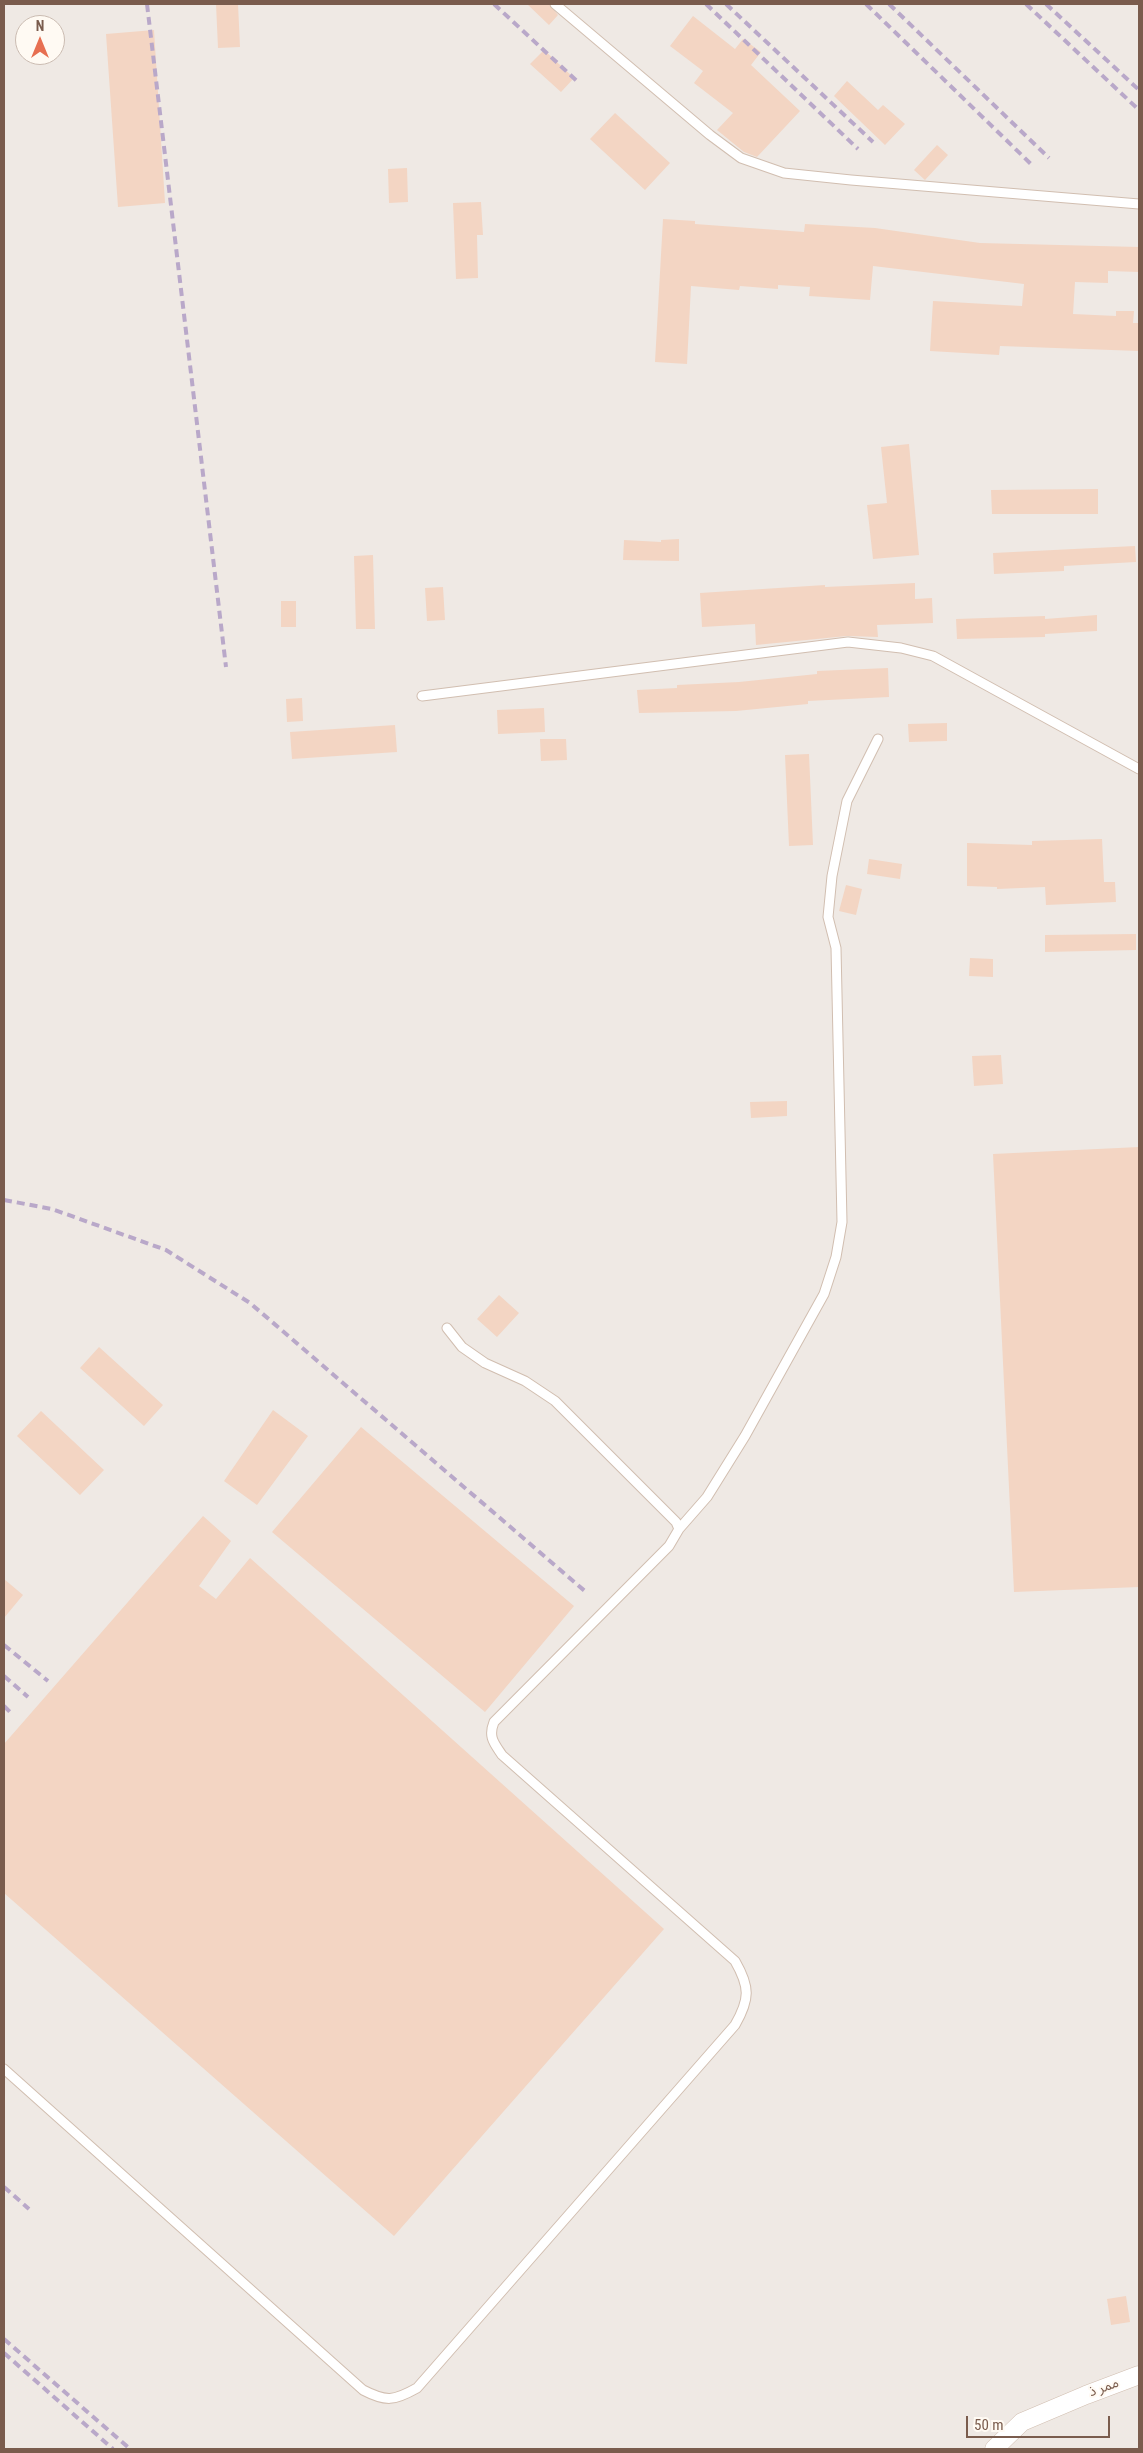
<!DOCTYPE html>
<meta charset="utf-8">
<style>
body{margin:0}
#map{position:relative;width:1143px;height:2453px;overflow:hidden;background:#fdf6ec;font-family:"Roboto Condensed",sans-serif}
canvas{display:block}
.frame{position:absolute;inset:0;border:5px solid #7a5c4d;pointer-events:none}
.north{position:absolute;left:15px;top:15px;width:50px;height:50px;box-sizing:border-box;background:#fffaf3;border:1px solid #cabbb1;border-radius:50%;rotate:0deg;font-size:14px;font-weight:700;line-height:20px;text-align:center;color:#7a5c4d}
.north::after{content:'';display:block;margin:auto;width:18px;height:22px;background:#e76f51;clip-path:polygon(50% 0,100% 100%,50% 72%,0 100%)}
.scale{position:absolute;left:966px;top:2416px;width:144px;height:22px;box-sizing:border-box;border:2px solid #7a5c4d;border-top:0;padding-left:6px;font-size:15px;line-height:18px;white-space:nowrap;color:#7a5c4d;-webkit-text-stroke:4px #fffaf3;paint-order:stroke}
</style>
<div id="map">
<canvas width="1143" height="2453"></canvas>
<div class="frame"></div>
<div class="north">N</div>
<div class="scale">50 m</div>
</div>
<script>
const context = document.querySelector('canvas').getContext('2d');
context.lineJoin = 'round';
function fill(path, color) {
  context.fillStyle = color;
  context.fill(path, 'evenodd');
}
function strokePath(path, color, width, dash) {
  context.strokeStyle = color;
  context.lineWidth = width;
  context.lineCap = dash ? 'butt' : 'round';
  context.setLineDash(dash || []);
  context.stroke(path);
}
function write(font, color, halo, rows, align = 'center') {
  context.font = font + ' "Roboto Condensed","Noto Sans Arabic",sans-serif';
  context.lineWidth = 4;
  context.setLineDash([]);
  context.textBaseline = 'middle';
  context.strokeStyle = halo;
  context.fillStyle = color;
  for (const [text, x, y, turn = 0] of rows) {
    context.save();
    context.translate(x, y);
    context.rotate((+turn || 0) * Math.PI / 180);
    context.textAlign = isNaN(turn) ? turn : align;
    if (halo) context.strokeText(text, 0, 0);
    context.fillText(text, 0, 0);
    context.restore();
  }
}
const industrial = new Path2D(`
 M4,4h1135v2445h-1135zM25,25h30v30h-30z`);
const building = new Path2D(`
 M216,4h22l2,43 -22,1z
 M527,4h22l9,11 -9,10z
 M693,16l42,33 8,-10 18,13 -10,13 49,46 -43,46 -13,-5 -27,-22 16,-17 -39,-30 9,-12 -33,-25z
 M154,30l11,173 -47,4 -12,-173z
 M544,50l30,28 -13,14 -31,-28z
 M847,81l31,29 5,-5 22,19 -20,21 -51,-49z
 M615,113l55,50 -25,27 -55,-51z
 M937,145l11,10 -23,25 -11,-10z
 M407,168l1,34 -19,1 -1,-34z
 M481,202l2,33h-6l1,43 -22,1 -3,-76z
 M663,219l32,2v3l109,8 1,-8 70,4 105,15 159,4v25l-31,-1v12l-33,-1 -2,32 43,2v-5h18l-1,12h6v28l-139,-5 -1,9 -69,-4 3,-50 89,5 2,-22 -151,-18 -3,34 -61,-4 1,-9 -32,-2v4l-38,-3 -1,4 -48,-4 -4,78 -32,-2z
 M909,444l10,111 -46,4 -6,-54 20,-2 -6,-56z
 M1098,489v25h-106l-1,-24z
 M679,539v22l-56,-1 1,-20 37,2v-2z
 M1135,546l1,16 -72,4v5l-70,3 -1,-21z
 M373,555l2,74h-19l-2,-73z
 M915,583v16l17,-1 1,25 -56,2 1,12 -31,-1 -91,9 -1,-21 -53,3 -2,-34 125,-8v2z
 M443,587l2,33 -18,1 -2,-33z
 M281,601h15v26h-15z
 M1097,615v16l-52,3v3l-88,2 -1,-20 89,-3v3z
 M888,668l1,29 -81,4v3l-72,7 -97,2 -2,-23 40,-2v-3l62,-3 78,-8v-3z
 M302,698l1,23 -16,1 -1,-23z
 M544,708l1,24 -47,2 -1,-24z
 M947,723v18l-38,1 -1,-18z
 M395,725l2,27 -105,7 -2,-27z
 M540,739h26l1,21 -26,1z
 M809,754l4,91 -24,1 -4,-91z
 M1102,839l2,43h11l1,20 -70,3 -1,-18 -48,2v-2l-30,-1v-43l65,2v-4z
 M869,859l33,5 -2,15 -33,-5z
 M846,885l16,4 -6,26 -17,-4z
 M1136,934v16l-91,2v-17z
 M970,958l23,1v18l-24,-1z
 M1001,1055l2,29 -29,2 -2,-30z
 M787,1101v15l-36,2 -1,-16z
 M1139,1147v440l-125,5 -21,-438z
 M499,1295l20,18 -22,24 -20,-18z
 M99,1347l64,58 -19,21 -64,-58z
 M273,1410l35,26 -51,69 -33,-24z
 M41,1411l63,59 -24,25 -63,-59z
 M361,1427l213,179 -89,106 -213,-180z
 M203,1516l28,25 -32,45 17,13 34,-41 414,371 -270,307 -390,-343v-149z
 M4,1579l19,16 -19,23z
 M1126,2296l4,26 -19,3 -4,-26z`);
const service = new Path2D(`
 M555,4l155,131 31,23 43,15 67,7 288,24
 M422,696l426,-54 53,6 32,8 206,113
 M679,1529l28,-32 38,-61 79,-142 12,-37 6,-35 -6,-274 -8,-31 4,-41 15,-75 31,-62
 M4,2069l359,321c23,12 31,11 54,-2l318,-363c15,-26 15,-38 0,-64l-233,-206c-8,-12 -14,-18 -8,-33l175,-176 10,-17 -3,-7 -121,-121 -30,-20 -40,-18 -23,-16 -15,-19`);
const minor = new Path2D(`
 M994,2449l28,-27 64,-27 53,-20`);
const rail = new Path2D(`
 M147,4l79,663
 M494,4l85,79
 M706,4l152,145
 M726,4l147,138
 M866,4l167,162
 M889,4l160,154
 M1026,4l113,106
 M1046,4l93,86
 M4,1200l48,9 114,41 84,53 336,289
 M4,1645l44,36
 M4,1676l24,21
 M4,1706l6,6
 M4,2187l25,22
 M4,2339l126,110
 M4,2353l109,96`);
const streetNames = [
 ["ممر ذ",1104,2388,-20]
];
fill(industrial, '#efe9e4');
fill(building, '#f3d5c3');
strokePath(service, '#d1beb0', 11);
strokePath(minor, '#d1beb0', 19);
strokePath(service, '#fff', 9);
strokePath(minor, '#fff', 18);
strokePath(rail, '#b9a8c9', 4, [8, 5]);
write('14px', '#7a5c4d', '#fffaf3', streetNames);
</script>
